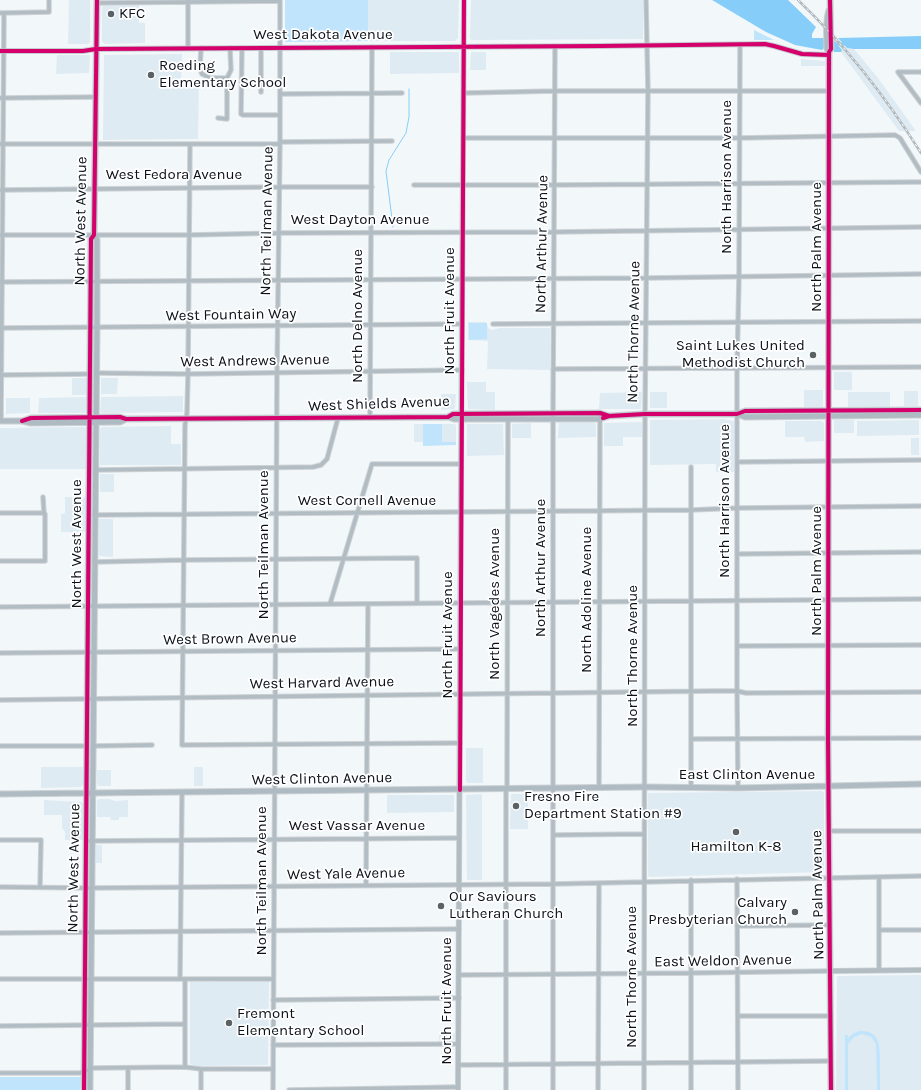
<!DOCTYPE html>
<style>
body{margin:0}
canvas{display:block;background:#f2f7fa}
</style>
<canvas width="921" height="1090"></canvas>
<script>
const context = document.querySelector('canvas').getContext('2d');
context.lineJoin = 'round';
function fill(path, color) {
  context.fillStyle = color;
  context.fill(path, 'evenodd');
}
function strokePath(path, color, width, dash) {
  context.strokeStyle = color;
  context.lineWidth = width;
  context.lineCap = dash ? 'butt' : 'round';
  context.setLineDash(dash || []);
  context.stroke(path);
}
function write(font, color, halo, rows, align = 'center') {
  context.font = font + ' Karla,sans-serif';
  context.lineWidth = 3.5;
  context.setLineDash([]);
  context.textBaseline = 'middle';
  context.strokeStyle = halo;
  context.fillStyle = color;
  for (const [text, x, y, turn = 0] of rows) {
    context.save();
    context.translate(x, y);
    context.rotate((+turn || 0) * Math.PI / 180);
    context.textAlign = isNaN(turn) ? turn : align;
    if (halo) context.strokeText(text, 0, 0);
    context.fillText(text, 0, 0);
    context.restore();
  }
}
const built = new Path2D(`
 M69,0h21v42l-2,2h-20z
 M368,0h91l-1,38 -3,3h-87z
 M471,0h172v39l-171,1 -2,-1z
 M139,5v18h6v20l-40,1 -3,-2v-35l1,-1z
 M834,34l13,14 7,1 24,29 38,53h-17l-58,-79 1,-3 -8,-9z
 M390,52h68l1,1v20l-69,1z
 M471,52h15v18h-16z
 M182,54l-1,29h18l-1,56 -95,1 1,-85z
 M57,55h33l-1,18 -33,1z
 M801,59l24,2v5h-24z
 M468,322h18l3,7 3,1 8,-2h50v42l-63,-1 1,-28 -20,-1z
 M834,372h18v18h-18z
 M72,378h15v17h-15z
 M101,378h17l-1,16h-16z
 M467,382h19v10h9v18l-27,-1z
 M804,390h19v17h-19z
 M904,391h14v15h-14z
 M642,392l-1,17h-42l1,-16z
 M650,392h17v16h-17z
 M848,392h42v15h-42z
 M441,394h15l-1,15 -14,1z
 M183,396v16l-81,1 -2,-2 1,-14z
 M87,397v14l-2,2h-47l1,-15z
 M6,398h24v15l-24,1z
 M723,419l11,2v51h-18v-8l-66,1v-45z
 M834,420h20v13h-20z
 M917,420l2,1v14l-62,1v-15z
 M785,421h37l2,2v18l-19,1 -1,-5h-19z
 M641,422l1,2v13h-19v9h-19v-23z
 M531,423v15h-19v-14z
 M559,423h35l2,1v13l-38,1z
 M414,424h9v18h-9z
 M442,424h12l2,1v17h-14z
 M467,424h36l1,31 -37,1z
 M171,426v18h10v21h-81v-36l2,-2z
 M84,427l2,2v40h-86v-41z
 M911,438h8v17h-8z
 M100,474h14v18h-14z
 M65,497h21l-1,35h-24v-18l4,-1z
 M99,519h14v38l-14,-1z
 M466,748h17v35h-15l-2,-2z
 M41,767h43v17l-3,3 -40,1z
 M194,767h9v19h-9z
 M97,770h14v16h-12l-2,-2z
 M822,791l2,2v77l-2,2 -173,5 -1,-2v-81l1,-1z
 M482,794v86h-15l-1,-85z
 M511,794h17v35h-18z
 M387,795h67v17l-67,1z
 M99,799h12v1l5,1 12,-1v17h-9v3h-8l-1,-3h-13v-16z
 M44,800l37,2 2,2v36h-18v-8l-3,-4v-13h-18z
 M96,845h6v18h-6z
 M921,975v115h-85l1,-114z
 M269,981l-1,84 -70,1 -8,-2v-82z
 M455,1033v7l-16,1v-7z`);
const green = new Path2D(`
 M285,0h83v41l-83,1z
 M754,30l20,10h-20z
 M469,323h18v16l-18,1z
 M423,424h19v18h14v3l-33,1z
 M860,1031c21,-1 20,17 20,33 0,9 0,17 0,26h-3l-1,-46 -5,-7 -9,-3 -8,3 -6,7v46h-3v-55h3v3l6,-5z
 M0,1077h81l-1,13h-80z`);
const water = new Path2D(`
 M712,0h76l28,27 -4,7v4h12v10l-2,2 -27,-5 -29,-13z
 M921,36v13h-67l-7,-1 -9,-10z
 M834,40l8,10 -1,2h-7z`);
const stream = new Path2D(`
 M393,227l-7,-56 3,-11 17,-27 3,-16v-28`);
const canal = new Path2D(`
 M835,44h12`);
const minor = new Path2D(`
 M97,3l183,-2
 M0,13l49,-1v-12
 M188,48v-47
 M201,48l-1,21 2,5 8,4h17
 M242,48l-1,66 2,1h37
 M261,48v44
 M898,72l23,31
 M898,72h23
 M464,93l91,-2h274
 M280,94l122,-1
 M0,98l95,-1
 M218,118l9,1v-41l4,-8 -1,-22
 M463,138h276l156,-3 5,3 21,34
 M280,142l112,-1
 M0,144h280
 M190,144l-2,230 -1,39 -2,12 -3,320 278,-2
 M414,185h141l366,-3
 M1,190l278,-3h93
 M0,235h189l90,-2 276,-1 366,-5
 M0,282l647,-4 274,-4
 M493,324l428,-3
 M0,328l462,-4
 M553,369l368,-2
 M96,373l92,1 274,-4
 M0,375l90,-1
 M370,417l2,-370
 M1,421l3,-408
 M738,462l183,-2
 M691,467v321
 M95,470l218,-3 8,-2 6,-6 11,-41
 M0,513h44
 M94,515l597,-5 47,-2 183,-2
 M737,554l184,-2
 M0,561h45v-47l-1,-1 -1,-16
 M94,562l90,-2 233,-2v45
 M330,604l42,-140h89
 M0,607l921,-8
 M737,646l184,-1
 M0,653l460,-4
 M0,700l713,-9h24l9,2 175,-1
 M691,739l230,-1
 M0,746h87
 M93,746l59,-1
 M599,788l1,-375
 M738,788l-1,-97v-322l2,-93 1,-230
 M506,789v301
 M507,789l1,-370
 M829,831h92
 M553,835l91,-1
 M0,840h41l-1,47
 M86,841l373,-3
 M737,879l1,211
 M691,880v210
 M366,885l2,-281
 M0,887l91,1 462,-4 368,-8
 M737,926l93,-1
 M879,930h42
 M0,933l459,-4
 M879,970v-93
 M459,975l232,-2 140,-2
 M0,979h273
 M180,979l2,-187
 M185,979v88
 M273,1000l186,-2
 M738,1016h93
 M0,1026l185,-2
 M273,1045l185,-1
 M459,1065l372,-4
 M201,1069v21
 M0,1073h80l13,-5 92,-1 16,2h72
 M128,1090v-22
 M273,1090l4,-717 3,-231v-142
 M289,1090l169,-3
 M553,1090v-677l2,-367
 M598,1090l1,-207
 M644,1090l1,-676 3,-323 -2,-91`);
const tertiary = new Path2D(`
 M0,51h83l13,-2 505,-3 164,-2 9,2 28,8 27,1
 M831,971l90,-1
 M458,1090l3,-626 3,-464`);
const secondary = new Path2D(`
 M830,0l1,49 -2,3v3l-1,683 3,352
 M829,10c-4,12 -2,27 -2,39l2,3
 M737,414l8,3 176,-2
 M448,417l6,2h146l9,-3 36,-2h92l8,-3 176,-1
 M0,421h22l9,2 89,-1 6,-3
 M22,421l9,-3 89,-1 6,2 322,-2 5,-3 147,-1 9,3
 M0,794l645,-7 93,1 183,-4
 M84,1090l7,-851 3,-4 3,-235
 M90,1090l7,-763v-88l-3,-4`);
const rail = new Path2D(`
 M798,0c47,45 88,97 123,153`);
const cycleway = new Path2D(`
 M830,0l1,49 -2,3v3l-1,683 3,352
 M0,51h83l13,-2 505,-3 164,-2 9,2 28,8 27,1
 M603,418l6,-2 36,-2h92l8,-3 176,-1
 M22,421l9,-3 89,-1 6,2 322,-2 5,-3 147,-1 9,3
 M460,790l4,-790
 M84,1090l7,-851 3,-4 3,-235`);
const markers = [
 [111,14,4,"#5b6266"],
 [151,75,4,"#5b6266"],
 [813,355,4,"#5b6266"],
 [516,806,4,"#5b6266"],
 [736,832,4,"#5b6266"],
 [441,906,4,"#5b6266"],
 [795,912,4,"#5b6266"],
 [229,1023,4,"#5b6266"]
];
const poiNames = [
 ["KFC",119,14],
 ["Roeding",159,66],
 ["Elementary School",159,83],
 ["Saint Lukes United",805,346,"right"],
 ["Methodist Church",805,363,"right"],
 ["Fresno Fire",524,797],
 ["Department Station #9",524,814],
 ["Hamilton K-8",736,847,"center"],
 ["Our Saviours",449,897],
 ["Lutheran Church",449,914],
 ["Calvary",787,903,"right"],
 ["Presbyterian Church",787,920,"right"],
 ["Fremont",237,1014],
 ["Elementary School",237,1031]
];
const streetNames = [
 ["West Dakota Avenue",323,35],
 ["West Fedora Avenue",174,175],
 ["North Harrison Avenue",727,177,-90],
 ["West Dayton Avenue",360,220],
 ["North West Avenue",81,221,-89],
 ["North Teilman Avenue",267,221,-89],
 ["North Arthur Avenue",542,244,-89],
 ["North Palm Avenue",817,247,-90],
 ["North Fruit Avenue",450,311,-90],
 ["West Fountain Way",231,315,-1],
 ["North Delno Avenue",358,316,-90],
 ["North Thorne Avenue",634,332,-89],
 ["West Andrews Avenue",255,361,-1],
 ["West Shields Avenue",379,404,-2],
 ["West Cornell Avenue",367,501],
 ["North Harrison Avenue",725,501,-90],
 ["North West Avenue",77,544,-90],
 ["North Teilman Avenue",264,545,-90],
 ["North Arthur Avenue",541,568,-90],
 ["North Palm Avenue",817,571,-90],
 ["North Adoline Avenue",587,600,-90],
 ["North Vagedes Avenue",495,604,-90],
 ["North Fruit Avenue",448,635,-90],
 ["West Brown Avenue",230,639,-1],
 ["North Thorne Avenue",633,656,-90],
 ["West Harvard Avenue",322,683,-1],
 ["East Clinton Avenue",747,775],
 ["West Clinton Avenue",322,779,-1],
 ["West Vassar Avenue",357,826],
 ["North West Avenue",74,868,-89],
 ["West Yale Avenue",346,874,-1],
 ["North Teilman Avenue",262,881,-90],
 ["North Palm Avenue",818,895,-91],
 ["East Weldon Avenue",723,961,-1],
 ["North Thorne Avenue",632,977,-90],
 ["North Fruit Avenue",447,1001,-90]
];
fill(built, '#dfebf3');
fill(green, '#c0e4fc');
fill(water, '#86cef9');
strokePath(stream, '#86cef9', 1);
strokePath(canal, '#86cef9', 3);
strokePath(minor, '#ced2d5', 5.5);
strokePath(tertiary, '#ced2d5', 6);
strokePath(secondary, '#ced2d5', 7);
strokePath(minor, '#b1bcc3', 3.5);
strokePath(tertiary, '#b1bcc3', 4.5);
strokePath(secondary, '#aebbc3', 5);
strokePath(rail, '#b1b8be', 2.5);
strokePath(rail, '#fff', 1, [3]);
strokePath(cycleway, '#d6006c', 4);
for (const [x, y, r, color] of markers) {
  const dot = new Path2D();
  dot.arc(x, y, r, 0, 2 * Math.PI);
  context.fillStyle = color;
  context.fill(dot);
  strokePath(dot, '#fff', 1.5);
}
write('15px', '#0a1117', '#fff', poiNames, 'left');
write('15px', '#0a1117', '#fff', streetNames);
</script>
